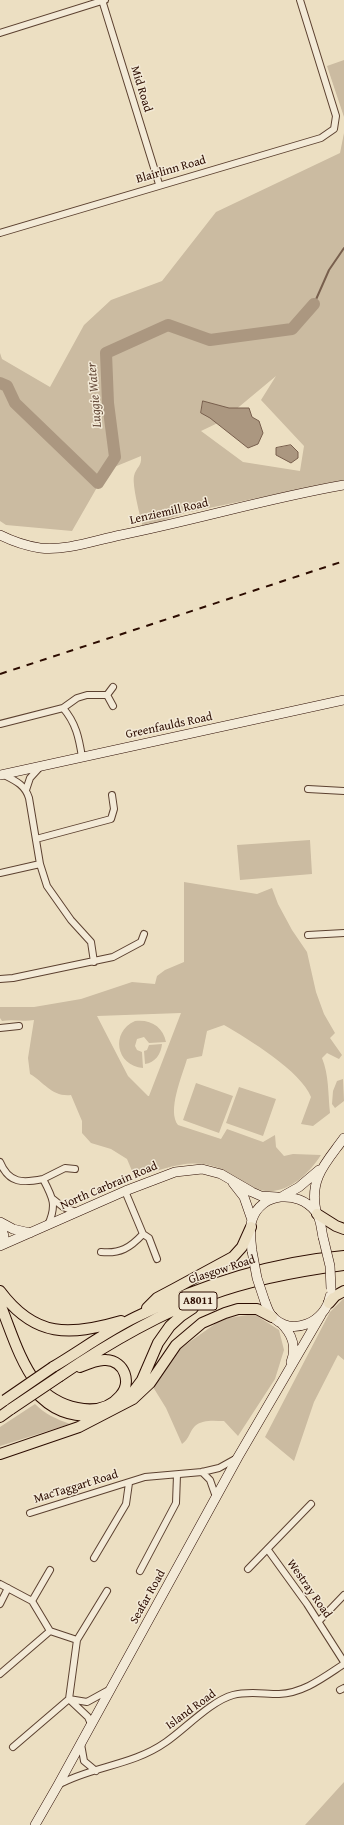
<!DOCTYPE html>
<style>
body{margin:0}
canvas{display:block;background:#ecdfc2}
</style>
<canvas width="344" height="1825"></canvas>
<script>
const context = document.querySelector('canvas').getContext('2d');
context.lineJoin = 'round';
function fill(path, color) {
  context.fillStyle = color;
  context.fill(path, 'evenodd');
}
function strokePath(path, color, width, dash) {
  context.strokeStyle = color;
  context.lineWidth = width;
  context.lineCap = dash ? 'butt' : 'round';
  context.setLineDash(dash || []);
  context.stroke(path);
}
function write(font, color, halo, rows, align = 'center') {
  context.font = font + ' "Gentium Book Plus",serif';
  context.lineWidth = 3;
  context.setLineDash([]);
  context.textBaseline = 'middle';
  context.strokeStyle = halo;
  context.fillStyle = color;
  for (const [text, x, y, turn = 0] of rows) {
    context.save();
    context.translate(x, y);
    context.rotate((+turn || 0) * Math.PI / 180);
    context.textAlign = isNaN(turn) ? turn : align;
    if (halo) context.strokeText(text, 0, 0);
    context.fillText(text, 0, 0);
    context.restore();
  }
}
const green = new Path2D(`
 M344,60v57l-17,-51z
 M344,133v347l-159,33 -42,14c-3,-11 -11,-42 -9,-51 2,-9 8,-9 7,-20l-34,14 -35,61 -66,-6 -6,-4v-168l2,6 48,28 34,-62 27,-25 51,-19 54,-69 124,-59zM276,376l-15,24 43,46 -4,25 -57,-9 -42,-31 21,-10z
 M310,840l2,34 -72,6 -3,-35z
 M184,882l73,12 15,-6 6,16 14,26 15,22 9,40 8,22 11,19 -5,5 12,17 -3,4 -12,-6 -5,5c7,17 6,36 8,55l-17,13 -12,-2 10,-27c-10,-26 -63,-58 -87,-72l-17,6 -5,25 -15,3c-5,17 -20,52 -9,66l43,14 6,-10 36,13 12,-7 1,12 8,9 9,-2 28,1c-14,22 -41,46 -68,32 -16,-9 -30,-20 -49,-23 -24,-3 -47,7 -69,14l-8,-19 -16,-10 -20,-6 -9,-10v-12l-11,-26c-19,2 -26,-12 -41,-21l-2,-16 6,-38c-11,2 -21,-1 -32,1l-2,-3v-11h34l47,-8 51,-17 23,2 2,-8 8,-6 19,-8zM181,1013l-32,83h-1l-20,-20 -31,-60z
 M135,1021c16,-2 28,6 31,21l-17,1 -5,-6 -7,2 -2,7 2,4 5,2 1,16c-27,-2 -33,-36 -8,-47z
 M162,1044c-1,10 -7,19 -17,20l-1,-13 3,-1 2,-5z
 M343,1079l1,22 -9,7 -3,-4 1,-13 4,-10z
 M196,1083l37,13 -14,37 -36,-13z
 M239,1087l37,12 -13,37 -37,-13z
 M343,1299h1v61l-6,-5 -24,47 -20,59 -29,-24 65,-125z
 M254,1314l25,16 5,20 -9,29 -37,57 -14,-15c-9,0 -21,-2 -29,5 -6,6 -5,12 -13,18l-16,-36 -13,-21 28,-39 41,-29z
 M35,1404c10,10 21,15 35,20l-70,22v-19z
 M344,1782v43h-39z`);
const water = new Path2D(`
 M203,401l26,7h20l3,9 7,4 4,12 -5,11 -10,4 -38,-30 -9,-5z
 M291,445l7,7v6l-7,5 -15,-8v-7z`);
const stream = new Path2D(`
 M314,304l15,-34 15,-22`);
const river = new Path2D(`
 M0,383l7,3 8,17 83,80 17,-26 -7,-54 -2,-50 62,-28 42,15 82,-11 22,-25`);
const street = new Path2D(`
 M102,0l57,184
 M0,33l105,-33
 M0,233l321,-95 13,-9 2,-13 -36,-116
 M107,695l6,11
 M63,708c13,15 16,30 19,49
 M0,724l63,-16 14,-10 10,-3h20l6,-8
 M4,775c12,6 21,10 25,23l11,66 7,22 24,34 20,22 3,20
 M308,789l36,2
 M26,790l4,-12 10,-11
 M36,839l75,-20 3,-10 -2,-14
 M0,873l40,-9
 M308,935l36,-2
 M0,979l13,-1 100,-21 28,-15 3,-8
 M0,1028l19,-2
 M0,1162c9,22 23,21 43,17 10,19 14,26 5,46
 M43,1179l22,-11 10,1
 M53,1199l10,8 13,5
 M143,1234l6,4 8,21
 M101,1252c19,2 29,-4 42,-18l-18,-43
 M202,1472l8,8 6,17
 M30,1513l115,-36 57,-5 17,-4 18,-10
 M268,1550l39,54 37,58
 M94,1558l32,-54 3,-21
 M248,1569l63,-65
 M140,1571l36,-68 1,-28
 M0,1584l32,17 18,30 27,9 -8,59 -56,48
 M32,1601l18,-31
 M0,1604l8,-16
 M319,1621l25,-26
 M77,1640l30,-49
 M0,1674l50,-43
 M340,1690l4,-2
 M69,1699l18,3 20,-11
 M71,1701l17,16 3,7
 M81,1744l3,17 12,10
 M58,1785c34,-19 74,-19 108,-43 19,-13 45,-41 67,-47 15,-4 30,-1 46,-1 25,-1 45,-17 65,-30`);
const secondary = new Path2D(`
 M0,535c12,6 27,11 40,13 27,3 56,-8 81,-13 75,-15 148,-37 223,-50
 M0,775l344,-75
 M233,1183l11,14 8,23
 M283,1196l16,-9 20,-17
 M316,1211c-7,-33 10,-48 28,-73
 M0,1222l13,7 17,4
 M0,1224l4,12 -2,9
 M0,1246l125,-55 50,-19 27,-3 19,5 31,18 9,4 16,1
 M252,1251c-1,-9 -3,-22 0,-31 9,-28 46,-30 63,-9 6,6 6,18 8,26
 M265,1302c2,4 3,10 7,14 19,22 54,6 58,-20
 M281,1323c11,11 16,23 10,39
 M35,1825l23,-40 180,-328 83,-142`);
const primary = new Path2D(`
 M317,1214l19,12 8,3
 M0,1291c35,47 70,45 121,30
 M329,1303l6,-7 9,-5
 M0,1304c11,27 19,56 37,80 17,23 62,37 83,12 12,-13 5,-35 -14,-36 -8,-1 -19,4 -26,7
 M147,1308l10,-10 17,-9 59,-32 9,-10 9,-20
 M53,1367c27,-16 54,-36 83,-50 65,-32 136,-55 208,-61
 M60,1376c47,-32 97,-61 150,-81 43,-16 89,-24 134,-30
 M33,1389c19,22 37,28 65,27
 M130,1396l12,-16 16,-37 12,-17 11,-10 12,-8
 M0,1417l11,-8
 M0,1454l79,-27 54,-28 17,-16 26,-38 26,-22 23,-10 13,-4h19l15,8`);
const rail = new Path2D(`
 M0,674l344,-113`);
const secondaryBridge = new Path2D(`
 M323,1237l7,29 1,23
 M252,1251l5,27 8,24`);
const primaryBridge = new Path2D(`
 M5,1400l48,-33
 M11,1409l49,-33`);
const shields = [
 [198,1301,38]
];
const shieldNames = [
 ["A8011",198,1301]
];
const streetNames = [
 ["Mid Road",141,89,73],
 ["Blairlinn Road",171,170,-16],
 ["Lenziemill Road",169,512,-13],
 ["Greenfaulds Road",169,726,-12],
 ["North Carbrain Road",109,1186,-23],
 ["Glasgow Road",222,1270,-18],
 ["MacTaggart Road",76,1487,-17],
 ["Westray Road",309,1589,55],
 ["Seafar Road",148,1597,-61],
 ["Island Road",191,1710,-36]
];
const waterNames = [
 ["Luggie Water",95,395,-95]
];
fill(green, '#cbbba1');
fill(water, '#ab9780');
strokePath(water, '#785f4d', 1);
strokePath(stream, '#785f4d', 2);
strokePath(river, '#ab9780', 12);
strokePath(street, '#5c4130', 8);
strokePath(secondary, '#2c0c00', 10);
strokePath(primary, '#2c0c00', 12);
strokePath(street, '#f3ead7', 6);
strokePath(secondary, '#f3ead7', 9);
strokePath(primary, '#ecdfc2', 10);
strokePath(rail, '#2c0c00', 2, [7, 7]);
strokePath(secondaryBridge, '#2c0c00', 10, []);
strokePath(primaryBridge, '#2c0c00', 12, []);
strokePath(secondaryBridge, '#f3ead7', 9);
strokePath(primaryBridge, '#ecdfc2', 10);
for (const [x, y, w] of shields) {
  const box = new Path2D();
  box.roundRect(x - w / 2, y - 9, w, 18, 3);
  context.fillStyle = '#f3ead7';
  context.fill(box);
  strokePath(box, '#2c0c00', 1);
}
write('bold 11px', '#2c0c00', null, shieldNames);
write('12px', '#2c0c00', '#f3ead7', streetNames);
write('italic 13px', '#654b3a', '#f3ead7', waterNames);
</script>
